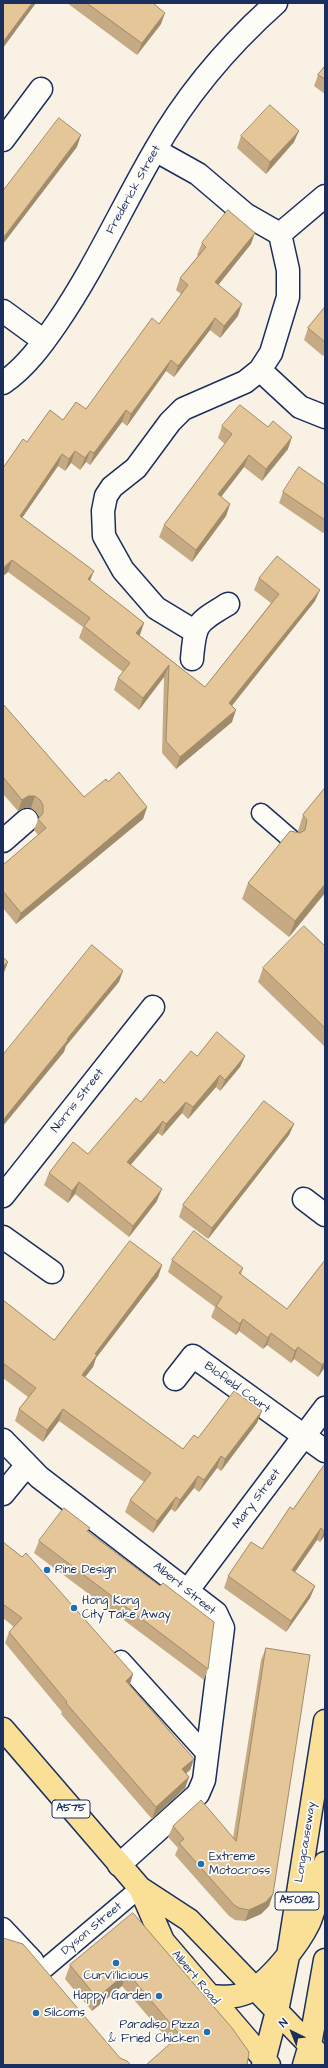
<!DOCTYPE html>
<style>
body{margin:0}
#map{position:relative;width:328px;height:2068px;overflow:hidden;background:#f8f1e4;font-family:"Architects Daughter",sans-serif}
canvas{display:block}
.frame{position:absolute;inset:0;border:4px solid #1b2f5e;pointer-events:none}
.north{position:absolute;left:272px;top:2012px;width:40px;height:40px;-webkit-text-stroke:3px #fdfcf7;paint-order:stroke;rotate:317deg;font-size:11px;font-weight:700;line-height:16px;text-align:center;color:#1b2f5e}
.north::after{content:'';display:block;margin:auto;width:14px;height:18px;background:#1b2f5e;clip-path:polygon(50% 0,100% 100%,50% 72%,0 100%)}
</style>
<div id="map">
<canvas width="328" height="2068"></canvas>
<div class="frame"></div>
<div class="north">N</div>
</div>
<script>
const context = document.querySelector('canvas').getContext('2d');
context.lineJoin = 'round';
function strokePath(path, color, width, dash) {
  context.strokeStyle = color;
  context.lineWidth = width;
  context.lineCap = dash ? 'butt' : 'round';
  context.setLineDash(dash || []);
  context.stroke(path);
}
function fill(path, color) {
  context.fillStyle = color;
  context.fill(path, 'evenodd');
}
function write(font, color, halo, rows, align = 'center') {
  context.font = font + ' "Architects Daughter",sans-serif';
  context.lineWidth = 3.5;
  context.setLineDash([]);
  context.textBaseline = 'middle';
  context.strokeStyle = halo;
  context.fillStyle = color;
  for (const [text, x, y, turn = 0] of rows) {
    context.save();
    context.translate(x, y);
    context.rotate((+turn || 0) * Math.PI / 180);
    context.textAlign = isNaN(turn) ? turn : align;
    if (halo) context.strokeText(text, 0, 0);
    context.fillText(text, 0, 0);
    context.restore();
  }
}
const service = new Path2D(`
 M261,813l30,26
 M121,1660l86,95
 M3,1927l31,33
 M43,1970l97,-82`);
const minor = new Path2D(`
 M3,140l38,-51
 M155,150l43,24 47,40 35,20
 M3,311l41,30
 M260,370l40,37 25,10
 M3,383c22,-15 39,-38 54,-60 37,-54 64,-114 97,-171 31,-55 75,-107 122,-149
 M194,631l-38,-23 -33,-38 -19,-34 -1,-25 3,-15 6,-9 24,-19 34,-46 13,-13 62,-27 15,-12 11,-17 17,-56v-27l-8,-36 45,-38
 M192,659c3,-37 5,-36 36,-55
 M3,841l24,-21
 M3,1196l150,-189
 M304,1199l21,16
 M3,1237l49,35
 M175,1379l18,-23 132,95
 M3,1440l36,37 177,136 7,15 -19,152 -6,14 -79,71
 M3,1494l23,-28
 M188,1590l137,-182`);
const primary = new Path2D(`
 M3,1729l137,159 49,32 136,141
 M140,1888l23,53 106,124
 M209,1996c12,1 25,2 37,-3 22,-9 53,-49 63,-70 8,-18 11,-41 16,-60
 M263,2065l14,-54 11,-55 37,-235
 M304,2065l6,-20 15,-85`);
const wall = new Path2D(`
 M67,3h89l-1,2 6,19 -24,31z
 M325,66v28l-11,-8 4,-11z
 M241,136l53,6 -28,32 -29,-26z
 M202,243l49,1 -33,41 20,31 -18,22 -10,-8 -36,47 -8,-6 -39,55 -5,-4 -32,43 -4,-3 -6,8 -9,-7 -6,8 -7,-5 -36,52 68,63 54,42 -5,12 66,52 66,-84 -17,-13 5,-12 56,23 -83,105v16l-56,47 -14,-16 2,-76 -25,33 -25,-20 4,-12 5,-6 -44,-34 4,-11 -75,-55 -5,4v-108l24,-26 36,-22 23,-11 73,-85 22,-30 -5,-4 4,-12 18,-22 -1,-1z
 M325,307v47l-2,2 -19,-16 4,-12z
 M222,426l66,23 -26,32 -18,-14 -23,30 9,7 -4,12 -34,46 -33,-25 5,-12 61,-81 -7,-6z
 M325,485v46l-2,2 -44,-30 4,-11z
 M3,704l81,93 24,-15 39,25 -4,12 -127,105 -13,-16v-43l35,-30 -4,-5 5,-13 -3,-5 -5,-4h-7l-6,3 -15,-17z
 M325,788v105l-36,44 -47,-38 6,-16 51,-50 -1,-2 5,-16z
 M325,946v101l-67,-65 5,-14z
 M197,1056h48l-5,11 -20,24 -4,-4 -28,32 -6,-6 -20,23 -4,-3 -28,32 27,36 -28,36 -54,-43 -7,9 -24,-18 5,-12 39,-19 53,-52z
 M294,1124l-5,11 -81,104 -29,-22 4,-12z
 M172,1260l71,8 -2,7 84,92 -7,10 -24,-18 -3,4 -24,-18 -4,4 -24,-18 -3,4 -25,-18 4,-10 -47,-35z
 M162,1265l-4,12 -62,81 -3,9 -8,10 98,72 15,-11 59,-15 -36,48 -4,-3 -18,24 -5,-4 -19,24 -4,-3 -18,24 -28,-21 5,-12 14,-18 -85,-61 -16,21 -28,-21 4,-12 9,-12 -25,-19v-78l51,40z
 M325,1464v71l-5,7 -3,-2 -22,32 20,14 -5,12 -24,34 -62,-44 4,-12 34,-27 31,-40z
 M88,1532l120,137 -4,11 -170,-127 5,-12z
 M3,1542l130,132 -3,11 64,74 -4,11 -4,3 3,4 -4,11 -33,31 -91,-105 1,-2 -57,-69 4,-11 5,-5 -11,-9z
 M266,1648l7,246 -4,12 -8,8 -16,7 -10,-1 -6,-4 -54,-61 3,-7 -10,-11 5,-11 60,12 28,-178z
 M133,1913l114,152 -76,-22 -49,-57 -30,25 -27,-32 5,-14z`);
const shadedWall = new Path2D(`
 M32,3h4l-33,45v-6z
 M165,13l-4,11 -24,31 5,-12z
 M299,131l-5,11 -28,32 4,-12z
 M81,135l-4,12 -74,97v-6z
 M255,233l-4,11 -40,50 4,-12z
 M242,304l-4,12 -18,22 4,-12z
 M215,318l-5,12 -36,47 4,-11z
 M171,360l-5,11 -39,55 4,-12z
 M126,410l-4,12 -32,43 4,-12z
 M292,437l-4,12 -26,32 4,-12z
 M75,451l-4,12 -6,8 4,-12z
 M90,451l-4,11 -6,8 5,-12z
 M62,454l-4,12 -43,62 5,-12z
 M249,455l-5,12 -30,39 4,-12z
 M230,504l-4,12 -34,46 4,-12z
 M12,560l-4,12 -5,4v-7z
 M94,571l-5,12 -1,-4z
 M320,590l-5,11 -90,113 4,-11z
 M144,623l-4,12 -9,10 5,-12z
 M169,665l-5,12 -25,33 4,-12z
 M236,710l-4,12 -56,47 4,-12z
 M28,796h7l-4,12h-7l-6,3 4,-11z
 M147,807l-4,12 -127,105 5,-11z
 M325,884v9l-36,44 6,-16z
 M8,962l-5,13v-9z
 M123,971l-4,11 -53,64 -2,6 -61,74v-6l64,-81z
 M245,1056l-5,11 -20,24 5,-11z
 M220,1075l-4,12 -28,32 5,-12z
 M186,1102l-4,11 -20,23 4,-12z
 M163,1121l-5,12 -35,41 4,-12z
 M294,1124l-5,11 -81,104 4,-11z
 M79,1182l-4,12 -7,9 4,-12z
 M162,1189l-5,12 -28,36 4,-11z
 M162,1265l-4,12 -62,81 -3,9 -16,20 5,-12 13,-21z
 M243,1319l-4,12 -3,4 4,-11z
 M271,1333l-4,12 -4,4 5,-11z
 M298,1347l-4,12 -3,4 4,-12z
 M325,1361v6l-7,10 4,-12z
 M63,1409l-4,12 -16,21 4,-12z
 M262,1411l-5,12 -36,48 4,-12z
 M221,1456l-4,12 -18,24 5,-12z
 M198,1476l-4,12 -19,24 5,-12z
 M176,1497l-5,12 -18,24 4,-12z
 M321,1528l-4,12 -29,42 4,-12z
 M325,1529v6l-5,7 4,-11z
 M315,1586l-5,12 -24,34 5,-11z
 M133,1674l-4,12 -3,-5z
 M194,1759l-4,11 -12,10 4,-11z
 M189,1777l-4,11 -33,31 4,-12z
 M273,1894l-4,12 -8,8 -16,7 4,-11z
 M127,1972l-5,14 -30,25 5,-13z`);
const building = new Path2D(`
 M3,3h29l-29,39z
 M87,3h68l-1,1 11,9 -23,30z
 M325,66v13l-7,-4z
 M270,105l29,26 -29,31 -29,-26z
 M59,118l22,17 -78,103v-47z
 M228,210l27,23 -40,49 27,22 -18,22 -9,-8 -37,48 -7,-6 -40,54 -5,-4 -32,43 -4,-2 -5,7 -10,-7 -6,8 -7,-5 -42,62 74,55 -6,8 56,44 -8,10 69,54 74,-93 -20,-16 18,-22 43,34 -91,113 7,7 -56,47 -14,-16 3,-76 -26,33 -25,-20 12,-15 -46,-37 6,-8 -78,-58 -9,8v-100l20,-29 4,3 23,-32 13,10 13,-18 10,7 66,-91 7,6 29,-39 -8,-7 26,-31 -4,-4z
 M325,307v35l-17,-14z
 M240,405l28,22 5,-6 19,16 -26,32 -17,-14 -31,39 12,10 -34,46 -32,-25 68,-91 -10,-8z
 M299,467l26,18v35l-42,-28z
 M3,704l81,93 22,-18 2,3 11,-10 28,35 -126,106 -18,-22v-26l43,-37 -8,-9 5,-6v-8l-3,-5 -5,-4h-7l-6,4 -19,-23z
 M325,788v96l-30,37 -47,-38 42,-52 10,2 5,-3 2,-10 -4,-5z
 M304,926l21,20v82l-62,-60z
 M92,945l31,26 -56,68 1,1 -65,80v-65z
 M3,957l5,5 -5,4z
 M217,1032l28,24 -20,24 -5,-5 -27,32 -7,-5 -20,22 -3,-3 -36,41 35,27 -29,37 -54,-44 -7,9 -23,-18 24,-31 15,12 48,-56 5,4 19,-23 4,4 27,-32 6,5z
 M264,1101l30,23 -82,104 -29,-23z
 M194,1231l49,37 -4,5 48,36 38,-49v62l-1,1 1,1v37l-3,4 -24,-18 -3,4 -24,-18 -3,5 -25,-19 -3,5 -24,-18 6,-9 -50,-37z
 M130,1241l32,24 -67,89 2,1 -15,20 101,74 11,-14 4,3 36,-47 28,20 -37,48 -4,-3 -17,24 -6,-4 -18,24 -4,-3 -19,24 -27,-21 21,-27 -88,-64 -16,21 -28,-21 17,-21 -33,-25v-63l51,40z
 M325,1464v65l-1,2 -3,-3 -29,42 23,16 -24,35 -63,-45 23,-34 11,7 28,-42 3,2z
 M64,1508l26,20 -3,3 73,55 3,-3 51,39 -6,47 -169,-128z
 M3,1542l19,15 4,-4 107,121 -7,7 68,78 -12,10 7,8 -33,30 -90,-104 1,-1 -58,-70 13,-14 -19,-14z
 M266,1648l44,7 -37,239 -7,8 -17,8 -10,-2 -5,-3 -55,-62 5,-4 -11,-13 28,-26 35,41z
 M133,1913l99,115 17,24 -2,13h-101l34,-30 -53,-63 -30,26 -27,-33z
 M3,1938l20,6 97,114 7,3 4,4h-128z`);
const markers = [
 [47,1570,4,"#1f6fb2"],
 [74,1608,4,"#1f6fb2"],
 [201,1864,4,"#1f6fb2"],
 [116,1963,4,"#1f6fb2"],
 [159,1996,4,"#1f6fb2"],
 [36,2013,4,"#1f6fb2"],
 [207,2032,4,"#1f6fb2"]
];
const shields = [
 [71,1809,38],
 [297,1901,44]
];
const shieldNames = [
 ["A575",71,1809],
 ["A5082",297,1901]
];
const streetNames = [
 ["Frederick Street",134,190,-61],
 ["Norris Street",78,1101,-52],
 ["Blofield Court",237,1388,36],
 ["Mary Street",257,1499,-53],
 ["Albert Street",184,1589,39],
 ["Longcauseway",306,1842,-81],
 ["Dyson Street",92,1929,-40],
 ["Albert Road",195,1978,50]
];
const poiNames = [
 ["Pine Design",55,1570],
 ["Hong Kong",82,1601],
 ["City Take Away",82,1615],
 ["Extreme",209,1857],
 ["Motocross",209,1871],
 ["Curv'i'licious",116,1976,"center"],
 ["Happy Garden",151,1996,"right"],
 ["Silcoms",44,2013],
 ["Paradiso Pizza",199,2025,"right"],
 ["& Fried Chicken",199,2039,"right"]
];
strokePath(service, '#1b2f5e', 21);
strokePath(minor, '#1b2f5e', 25);
strokePath(primary, '#1b2f5e', 25);
strokePath(service, '#fdfcf7', 18);
strokePath(minor, '#fdfcf7', 22);
strokePath(primary, '#fadf96', 22);
fill(wall, '#c5aa83');
fill(shadedWall, '#a08b6a');
fill(building, '#e5c698');
strokePath(building, '#a08b6a', 1);
for (const [x, y, r, color] of markers) {
  const dot = new Path2D();
  dot.arc(x, y, r, 0, 2 * Math.PI);
  context.fillStyle = color;
  context.fill(dot);
  strokePath(dot, '#fdfcf7', 1.5);
}
for (const [x, y, w] of shields) {
  const box = new Path2D();
  box.roundRect(x - w / 2, y - 9, w, 18, 3);
  context.fillStyle = '#fdfcf7';
  context.fill(box);
  strokePath(box, '#1b2f5e', 1);
}
write('bold 11px', '#1b2f5e', null, shieldNames);
write('12px', '#1b2f5e', '#fdfcf7', streetNames);
write('12px', '#1b2f5e', '#fdfcf7', poiNames, 'left');
</script>
